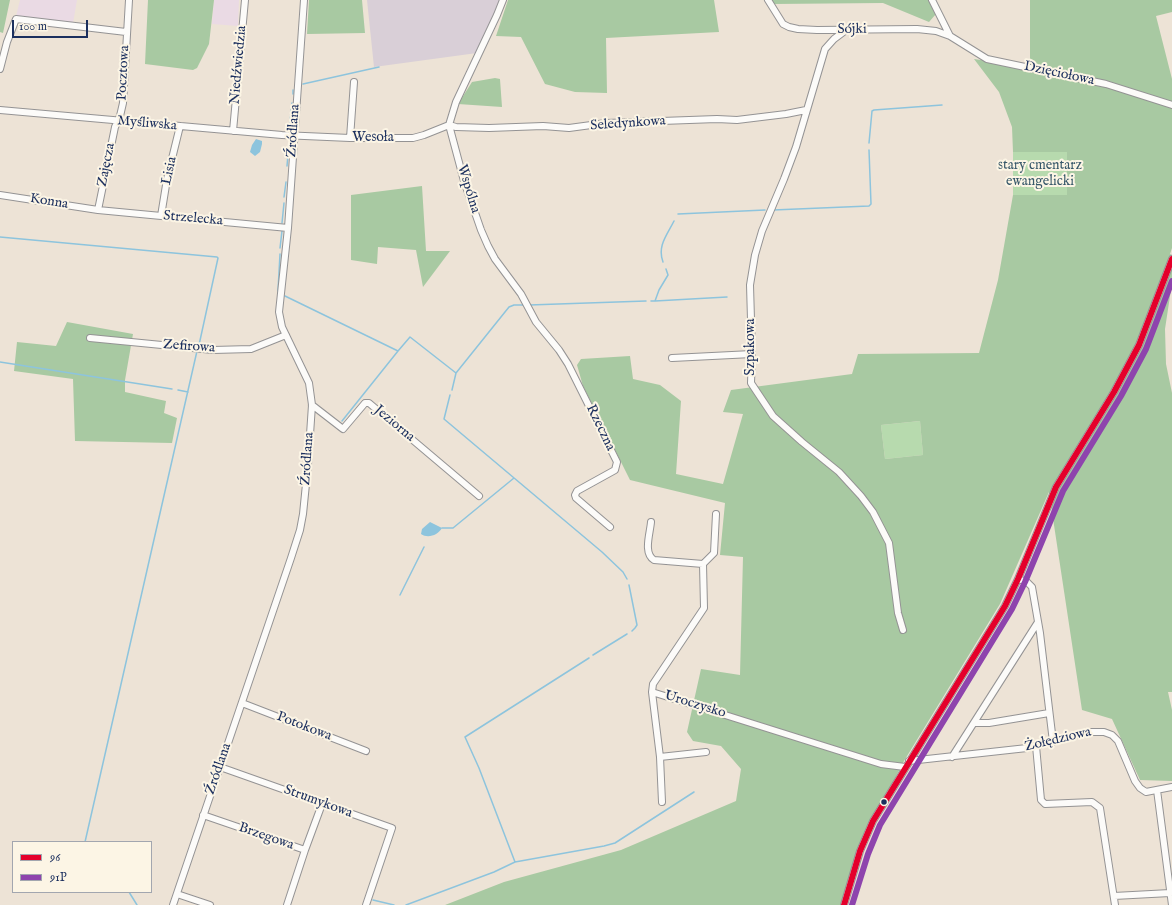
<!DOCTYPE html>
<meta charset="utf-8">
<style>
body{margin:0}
#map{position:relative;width:1172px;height:905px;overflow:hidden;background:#ede3d6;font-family:"IM FELL English",serif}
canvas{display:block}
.legend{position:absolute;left:12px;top:841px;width:140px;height:52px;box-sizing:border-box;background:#fcf5e5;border:1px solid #a2a6af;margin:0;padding:5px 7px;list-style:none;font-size:12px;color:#1b2f5e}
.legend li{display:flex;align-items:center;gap:8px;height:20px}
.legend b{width:20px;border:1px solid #a2a6af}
.scale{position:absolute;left:12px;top:20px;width:76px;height:18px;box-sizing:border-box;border:2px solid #1b2f5e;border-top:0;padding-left:5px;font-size:12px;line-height:14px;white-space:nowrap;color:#1b2f5e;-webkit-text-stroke:3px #fcf5e5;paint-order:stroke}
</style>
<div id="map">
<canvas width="1172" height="905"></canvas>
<ul class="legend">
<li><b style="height:5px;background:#e4002b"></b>96</li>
<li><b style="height:5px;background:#8e44ad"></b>91P</li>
</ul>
<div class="scale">100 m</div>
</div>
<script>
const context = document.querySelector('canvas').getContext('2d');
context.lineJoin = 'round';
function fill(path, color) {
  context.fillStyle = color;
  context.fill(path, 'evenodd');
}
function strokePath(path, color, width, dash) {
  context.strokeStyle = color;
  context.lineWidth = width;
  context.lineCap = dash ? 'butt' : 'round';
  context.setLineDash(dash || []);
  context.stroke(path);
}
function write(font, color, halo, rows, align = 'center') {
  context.font = font + ' "IM FELL English",serif';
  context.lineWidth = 4;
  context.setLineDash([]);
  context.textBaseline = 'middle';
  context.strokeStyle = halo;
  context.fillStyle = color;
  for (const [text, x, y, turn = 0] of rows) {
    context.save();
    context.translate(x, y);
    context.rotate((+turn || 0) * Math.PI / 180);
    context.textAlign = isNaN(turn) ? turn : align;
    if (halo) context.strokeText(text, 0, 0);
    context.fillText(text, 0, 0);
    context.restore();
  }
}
const built = new Path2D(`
 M20,0h57l-4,23 -57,-7z
 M214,0h25l-1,26 -26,-2z`);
const industrial = new Path2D(`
 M367,0h136l-26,53 -103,14z`);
const green = new Path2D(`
 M1013,152h54v43h-54z
 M920,421l3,34 -38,4 -4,-34z`);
const forest = new Path2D(`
 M0,0h10l-7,33 -3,-1z
 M148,0h66l-5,44 -12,24 -4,2 -48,-6z
 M309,0h53l3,33 -58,1z
 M508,0h206l5,32 -113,6 1,55 -32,-1 -30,-8 -24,-47 -25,-1z
 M771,0h158l7,14 -7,8 -46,-19 -110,1z
 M1030,0h142v12l-16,4 16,63v169l-2,6 2,1v28l-7,46 1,35 6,29v299h-4l4,18v71l-32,-1 -28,-61 -30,-9 -33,-218 -49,112 -96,157 -46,88 -15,56h-398l59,-23 117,-32 115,-49 5,-32 -20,-23 -28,-5 -6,-9 14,-63 39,6 3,-118 -23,-2 5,-52 -95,-23 -47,-94 -6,-21 4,-6 49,-3 3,23 27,6 21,16 -5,73 47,10 20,-70 -20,-2 8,-22 121,-16 6,-20 121,-1 19,-73 15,-85h54v-43h-54l-1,-25 -13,-35 -25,-33 56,8zM920,421l3,34 -38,4 -4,-34z
 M495,78l5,1 2,28 -44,-3 14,-22z
 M422,186l4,65h24l-27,36 -7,-37 -38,-3 -1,17 -26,-4v-65z
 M67,322l66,12 -8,46v12l41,9 -2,12 13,5 -5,25 -97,-2 -2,-62 -59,-8 3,-29 39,4z`);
const water = new Path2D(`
 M256,139l6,2v3l-2,8 -5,4 -5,-4 2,-7z
 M430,522l12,6c-4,7 -14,11 -21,6l1,-5z`);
const stream = new Path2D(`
 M303,84l76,-17
 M293,94v-4
 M292,106v-3
 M290,128l1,-19
 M869,143l3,-32 2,-1 68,-5
 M287,166l2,-23
 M284,197l2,-15
 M773,210l96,-4 2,-2 -2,-54
 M678,214l87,-4
 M282,223l2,-20
 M0,237l217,20 1,1 -19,87
 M280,248l2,-17
 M663,262c-6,-16 4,-27 11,-41
 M278,291l2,-37
 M285,296l113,55 12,-14 46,36
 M651,301h4l4,-11 9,-15 -2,-6
 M655,301l72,-4
 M529,305l117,-4
 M0,362l172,27
 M178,390l10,2
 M452,390l4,-17 53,-66 5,-2h10
 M450,395l-6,24 158,133 21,20 4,7
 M342,421l56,-70
 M442,528h11l61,-50
 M629,585l8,40 -2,3 -3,3
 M400,595l24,-48
 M593,655l34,-21
 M85,842l112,-491
 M515,862l89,-16 11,-3 79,-51
 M129,892l8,13
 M373,900l21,5
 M406,905l88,-33 21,-10 -36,-94 -14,-31 124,-79`);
const minor = new Path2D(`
 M503,0l-6,15 -41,87 -7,23 15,56 17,49 7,16 7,13 26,35 15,28 23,28 9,14 49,98 -2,8 -38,21 -2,4 1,3 34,29
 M768,0l15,24 6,3 9,2 19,1 100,-1 19,2 14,5 37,23 119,25 66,21
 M932,0l18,36
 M846,30l-12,9 -9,10 -29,98 -12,32 -22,52 -7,24 -5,30 2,69 -1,29 22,33 29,26 37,30 22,24 12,16 16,31 9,70 5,17
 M0,69l7,-27 9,-23 110,13
 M0,110l282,25 68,3h63l11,-3 25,-10 7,2 33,1 54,-2 26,2 37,-5 111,-4 20,1 49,-6 20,-4
 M233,131l12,-131
 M350,138l4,-56
 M0,195l98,15 190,18
 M98,210l17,-83 5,-11 3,-13 6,-103
 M161,216l6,-37 13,-53
 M90,338l123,12 38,-1 35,-14
 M672,358l80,-4
 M312,405l31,24 22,-26h4l110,93
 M716,514l-2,39 -11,11 1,44 -51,76 -1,8 229,72 24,3
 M651,522c-1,12 -8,31 3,38l49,4
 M1018,579l9,3 5,5 8,46 13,109
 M652,692l8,65 2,45
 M242,703l124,48
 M974,723h15l60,-10
 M1036,746l5,54 4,4 47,-2 8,6 15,97
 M660,757l46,-5
 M952,757l86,-135
 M909,761l118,-13 62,-16h15l8,3 6,6 17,40 5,7 6,4 26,-5
 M220,767l172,61 -26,77
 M1157,790l15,115
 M203,815l102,35 17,-46
 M177,894l33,11
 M1114,896l56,-3
 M173,905l118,-347 9,-28 3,-16 5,-50 4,-59 -3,-22 -27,-56 -3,-15 9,-84 16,-228
 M287,905l18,-55
 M844,905l16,-54 13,-30 132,-215 13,-27 38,-92 58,-95 25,-47 33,-86`);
const bus1 = new Path2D(`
 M844,905l16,-54 13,-30 132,-215 13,-27 38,-92 58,-95 25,-47 33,-86`);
const bus2 = new Path2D(`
 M852,905l16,-51 12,-29 132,-216 13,-27 38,-91 58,-95 25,-47 26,-68`);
const markers = [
 [884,802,3.5,"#1b2f5e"]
];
const streetNames = [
 ["Sójki",852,30,-1],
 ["Niedźwiedzia",239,65,-85],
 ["Pocztowa",124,73,-87],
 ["Dzięciołowa",1059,74,12],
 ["Myśliwska",147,124,5],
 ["Seledynkowa",628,124,-4],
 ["Źródlana",294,131,-86],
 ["Wesoła",373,138],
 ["Zajęcza",107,165,-79],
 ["Lisia",170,171,-78],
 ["Wspólna",468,189,73],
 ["Konna",49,202,9],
 ["Strzelecka",193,219,5],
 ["Zefirowa",189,347,4],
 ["Szpakowa",751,347,-90],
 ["Jeziorna",394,424,40],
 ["Rzeczna",600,428,64],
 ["Źródlana",308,459,-86],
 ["Uroczysko",695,705,17],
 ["Potokowa",304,727,21],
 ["Żołędziowa",1058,740,-13],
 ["Źródlana",219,769,-71],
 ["Strumykowa",318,802,20],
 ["Brzegowa",266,837,19]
];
const parkNames = [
 ["stary cmentarz",1040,166],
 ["ewangelicki",1040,182]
];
fill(built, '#eadae4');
fill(industrial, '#d9cfd7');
fill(green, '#b7daae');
fill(forest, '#a8c9a2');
fill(water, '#8dc4dd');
strokePath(stream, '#8dc4dd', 1.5);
strokePath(minor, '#949394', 8);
strokePath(minor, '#fcfbf9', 6);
strokePath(bus1, '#e4002b', 6);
strokePath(bus2, '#8e44ad', 6);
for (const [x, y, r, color] of markers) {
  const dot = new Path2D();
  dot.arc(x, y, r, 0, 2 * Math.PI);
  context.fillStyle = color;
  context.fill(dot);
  strokePath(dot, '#fcf5e5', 1.5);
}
write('14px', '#1b2f5e', '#fcf5e5', streetNames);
write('14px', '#37586a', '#fcf5e5', parkNames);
</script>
